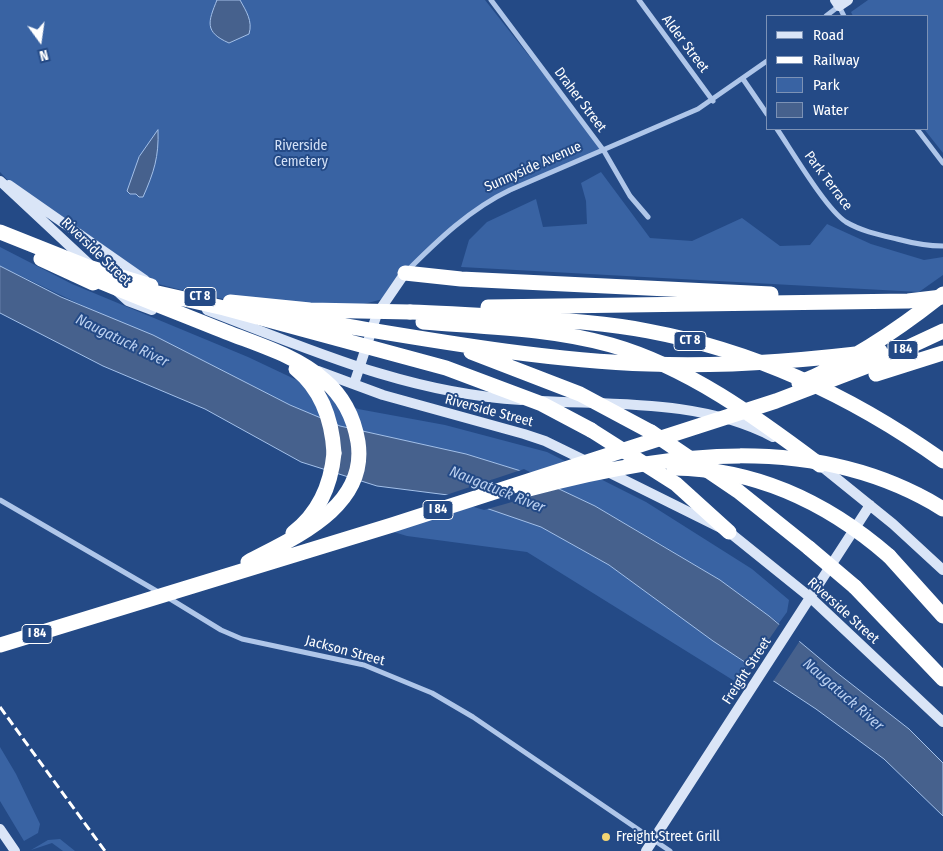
<!DOCTYPE html>
<style>
body{margin:0}
#map{position:relative;width:943px;height:851px;overflow:hidden;background:#244a86;font-family:"Fira Sans Condensed",sans-serif}
canvas{display:block}
.legend{position:absolute;left:766px;top:15px;width:162px;height:115px;box-sizing:border-box;background:#244a86;border:1px solid #7c92b6;margin:0;padding:6px 9px;list-style:none;font-size:15px;color:#fff}
.legend li{display:flex;align-items:center;gap:10px;height:25px}
.legend b{width:25px;border:1px solid #7c92b6}
.north{position:absolute;left:15px;top:15px;width:50px;height:50px;-webkit-text-stroke:4px #244a86;paint-order:stroke;rotate:166deg;font-size:14px;font-weight:700;line-height:20px;text-align:center;color:#fff}
.north::after{content:'';display:block;margin:auto;width:18px;height:22px;background:#fff;clip-path:polygon(50% 0,100% 100%,50% 72%,0 100%)}
</style>
<div id="map">
<canvas width="943" height="851"></canvas>
<ul class="legend">
<li><b style="height:6px;background:#dae5f7"></b>Road</li>
<li><b style="height:6px;background:#fff"></b>Railway</li>
<li><b style="height:14px;background:#3963a3"></b>Park</li>
<li><b style="height:14px;background:#46618d"></b>Water</li>
</ul>
<div class="north">N</div>
</div>
<script>
const context = document.querySelector('canvas').getContext('2d');
context.lineJoin = 'round';
function fill(path, color) {
  context.fillStyle = color;
  context.fill(path, 'evenodd');
}
function strokePath(path, color, width, dash) {
  context.strokeStyle = color;
  context.lineWidth = width;
  context.lineCap = dash ? 'butt' : 'round';
  context.setLineDash(dash || []);
  context.stroke(path);
}
function write(font, color, halo, rows, align = 'center') {
  context.font = font + ' "Fira Sans Condensed",sans-serif';
  context.lineWidth = 4;
  context.setLineDash([]);
  context.textBaseline = 'middle';
  context.strokeStyle = halo;
  context.fillStyle = color;
  for (const [text, x, y, turn = 0] of rows) {
    context.save();
    context.translate(x, y);
    context.rotate((+turn || 0) * Math.PI / 180);
    context.textAlign = isNaN(turn) ? turn : align;
    if (halo) context.strokeText(text, 0, 0);
    context.fillText(text, 0, 0);
    context.restore();
  }
}
const green = new Path2D(`
 M0,0h485l119,151 -122,54 -32,26 -45,42 -18,25 -31,8h-98l-69,-14 -54,-14 -120,-90 -15,-16z
 M868,0h75v153l-19,-24h3v-113h-74l-2,-4z
 M601,172l49,66 42,3 50,-23 38,28 30,-1 17,-21 44,20 53,16 19,-3v18l-24,17 -458,-25 8,-27 18,-18 49,-23 7,28 44,-3 -1,-23 -5,-18z
 M0,247l72,37 176,73 110,52 87,16 102,27 99,50 106,67 37,31 -2,12 -8,11 -59,-43 -58,-35 -67,-39 -74,-35 -55,-17 -126,-28 -50,-21 -290,-139z
 M479,504l62,23 68,38 141,100 -14,17 -209,-130 -120,-16 -30,-9z
 M0,747l16,27 24,50 -2,9 -14,8 -24,-40z
 M60,839l15,12h-12l-11,-8 -21,7 17,-10z`);
const water = new Path2D(`
 M217,0h23c6,11 13,21 9,34l-20,9c-25,-11 -21,-21 -12,-43z
 M158,130c1,27 -4,42 -15,67h-4l-3,-3h-6l-3,-3 12,-34z
 M0,266l61,31 92,38 137,70 50,21 126,28 55,17 74,35 125,74 49,36 67,56 73,57 34,34v53l-59,-57 -68,-50 -103,-68 -104,-76 -68,-38 -93,-32 -71,-9 -76,-24 -96,-53 -102,-43 -103,-53z`);
const pier = new Path2D(`
 M524,469l37,19 -77,22 -44,-13z
 M781,622l20,17 -29,44 -23,-15z`);
const street = new Path2D(`
 M491,0l113,151 26,45 18,21
 M639,0l74,101
 M826,16l13,-10 5,10
 M743,79l24,35
 M777,129c15,22 49,80 69,93 15,9 34,13 51,17 15,4 30,7 46,7
 M917,129l26,34
 M407,271c31,-31 63,-62 103,-81l188,-81 69,-48
 M0,500l160,93
 M167,597l54,33 21,9 122,26 68,28 41,24 197,134`);
const secondary = new Path2D(`
 M835,0l4,6 9,-6
 M0,181l89,83
 M9,185l136,95
 M117,291l11,10 24,9
 M207,310c104,40 200,83 314,90
 M318,371l65,24 141,39 21,7 43,21
 M354,384l23,-70 28,-41
 M540,401c77,4 163,-1 233,36
 M820,465l73,59 50,46
 M606,471l123,61 82,66 132,124
 M0,829l15,22
 M646,851l224,-346`);
const highway = new Path2D(`
 M405,273l56,6 310,15
 M488,307l420,-6 34,-4
 M410,312c33,1 66,3 98,5 47,3 94,5 140,14 107,20 207,67 295,130
 M267,314l48,7
 M423,322c63,5 127,6 188,23 77,22 145,72 209,120
 M876,374l67,-21
 M591,430l85,54 53,48
 M651,432l87,59 71,57
 M293,533c26,-20 38,-48 41,-80
 M889,556l54,60
 M855,587l88,92`);
const rail = new Path2D(`
 M0,707l105,144`);
const highwayBridge = new Path2D(`
 M0,232l88,35 63,19
 M41,259l52,24
 M85,275c47,20 94,38 141,57 33,13 71,24 98,48 19,16 30,38 34,62 10,65 -63,95 -110,120
 M140,289l84,19 222,60 96,36 49,26
 M230,302l80,8 100,2
 M315,321c111,18 222,39 334,43 78,3 154,-3 231,-13
 M471,352l109,42 71,38
 M296,369c26,21 36,51 38,84
 M799,383c53,-22 99,-53 144,-89
 M674,468c82,1 154,35 215,88
 M529,489c136,-37 288,-58 414,20
 M809,548l46,39
 M0,645l392,-120 384,-124 94,-36 73,-34`);
const markers = [
 [606,837,5,"#f3d573"]
];
const shields = [
 [200,297,32],
 [690,341,32],
 [903,350,30],
 [438,510,30],
 [37,634,30]
];
const shieldNames = [
 ["CT 8",200,297],
 ["CT 8",690,341],
 ["I 84",903,350],
 ["I 84",438,510],
 ["I 84",37,634]
];
const streetNames = [
 ["Alder Street",685,44,53],
 ["Draher Street",580,100,53],
 ["Sunnyside Avenue",533,167,-24],
 ["Park Terrace",828,181,53],
 ["Riverside Street",96,252,44],
 ["Riverside Street",489,411,15],
 ["Riverside Street",843,611,42],
 ["Jackson Street",345,651,15],
 ["Freight Street",747,671,-57]
];
const parkNames = [
 ["Riverside",301,146],
 ["Cemetery",301,162]
];
const poiNames = [
 ["Freight Street Grill",616,837]
];
const waterNames = [
 ["Naugatuck River",122,341,26],
 ["Naugatuck River",497,490,22],
 ["Naugatuck River",843,695,41]
];
fill(green, '#3963a3');
fill(water, '#46618d');
strokePath(water, '#a3c0e9', 1);
fill(pier, '#244a86');
strokePath(street, '#afc6e9', 5);
strokePath(secondary, '#dae5f7', 10);
strokePath(highway, '#fff', 15);
strokePath(rail, '#fff', 3, [9, 4]);
strokePath(highwayBridge, '#fff', 15);
for (const [x, y, r, color] of markers) {
  const dot = new Path2D();
  dot.arc(x, y, r, 0, 2 * Math.PI);
  context.fillStyle = color;
  context.fill(dot);
  strokePath(dot, '#244a86', 2);
}
for (const [x, y, w] of shields) {
  const box = new Path2D();
  box.roundRect(x - w / 2, y - 9.5, w, 19, 4);
  context.fillStyle = '#244a86';
  context.fill(box);
  strokePath(box, '#fff', 1);
}
write('bold 12px', '#fff', null, shieldNames);
write('14px', '#fff', '#244a86', streetNames);
write('14px', '#d3e1f7', '#244a86', parkNames);
write('14px', '#fff', '#244a86', poiNames, 'left');
write('italic 15px', '#bbd0f0', '#244a86', waterNames);
</script>
